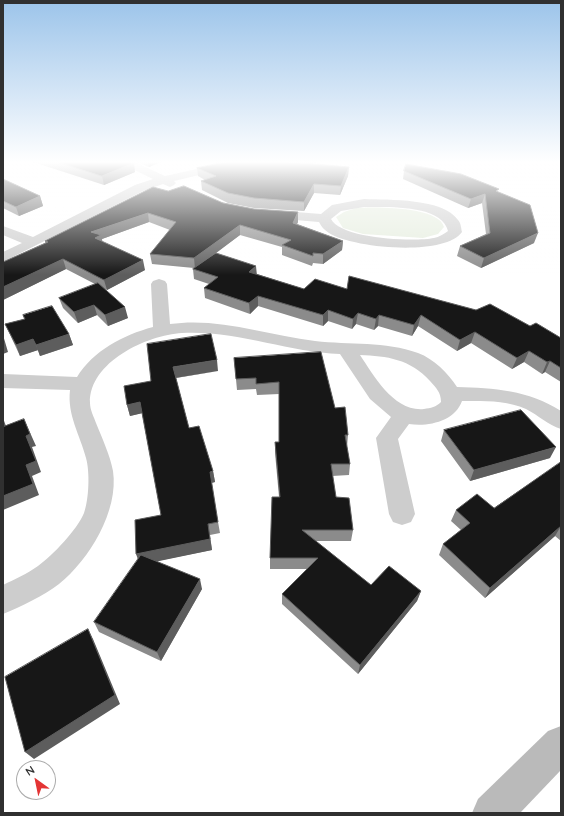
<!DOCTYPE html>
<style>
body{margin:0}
#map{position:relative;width:564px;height:816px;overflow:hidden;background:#fff;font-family:Quicksand,sans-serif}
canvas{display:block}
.frame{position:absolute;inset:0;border:4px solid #303030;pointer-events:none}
.north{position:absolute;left:16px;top:760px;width:40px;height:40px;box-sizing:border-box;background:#fff;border:1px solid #acacac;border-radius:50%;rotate:327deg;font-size:11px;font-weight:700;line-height:16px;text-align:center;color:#303030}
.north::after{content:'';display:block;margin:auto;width:14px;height:18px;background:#e43535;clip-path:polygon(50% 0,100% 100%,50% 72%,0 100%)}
</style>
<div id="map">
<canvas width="564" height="816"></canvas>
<div class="frame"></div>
<div class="north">N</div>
</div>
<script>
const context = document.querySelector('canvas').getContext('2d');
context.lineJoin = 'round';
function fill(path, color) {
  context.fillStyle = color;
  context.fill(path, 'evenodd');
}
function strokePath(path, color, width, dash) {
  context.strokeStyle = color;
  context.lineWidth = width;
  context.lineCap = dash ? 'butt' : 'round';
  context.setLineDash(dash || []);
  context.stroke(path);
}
const green = new Path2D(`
 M356,208c18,-1 82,-2 88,19l-6,7 -15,4 -60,-4 -20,-6 -7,-11 8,-5z`);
const street = new Path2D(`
 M119,161h13l33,15 68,-15h18l-1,2 -76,18 2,2 -2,2 -4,2 -7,-3 -20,7 -140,71v-10l19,-9 -19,-8v-9l30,11 102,-52 18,-6 -33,-16z
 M364,199c25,1 79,-1 94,21 3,3 3,8 4,12 -18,25 -110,16 -133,1 -5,-3 -8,-7 -10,-11l-48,-4 -6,-4 6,-4 50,4 11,-9zM364,207c22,0 78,-3 84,24 -4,3 -9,6 -14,7 -20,4 -93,1 -103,-19l10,-8z
 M159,279l6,2 2,3 3,40c49,-7 97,11 145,17 35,4 70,0 103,12 16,6 30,20 39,34 37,1 71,3 104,24v18c-13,-4 -23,-14 -35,-20 -20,-9 -43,-8 -64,-8 -7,20 -33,26 -53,23l-11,15 17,75 -4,8 -9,3 -9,-3 -4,-8 -13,-76 15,-21 -21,-18 -30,-45c-53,-2 -104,-24 -158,-21 -35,2 -93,29 -92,70 0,7 4,14 6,20 6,15 14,32 17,48 6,40 -24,89 -54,113 -16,12 -37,22 -56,30v-29c12,-6 24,-11 35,-19 15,-11 39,-36 46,-53 5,-14 6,-41 2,-55 -6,-23 -19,-43 -16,-68l-67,-2v-14l74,3c16,-26 46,-42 76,-50l-2,-43 2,-3zM360,355c27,1 50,4 70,26 6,7 11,11 11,21 -5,5 -10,6 -17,7 -30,3 -50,-33 -64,-54z`);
const secondary = new Path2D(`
 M561,726v44l-41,43h-48l6,-14 70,-68z`);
const wall = new Path2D(`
 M30,161h98l7,11 -31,13z
 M135,161h28l-14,6z
 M308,164l41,3 -1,9 -8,19 -26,-2 -10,18 -50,-3 -26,-5 -26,-13 -1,-9 4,-1 -7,-4 -1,-8z
 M404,171l94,21 36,51 -53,25 -24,-12 3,-10 26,-12 -4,-31 -14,5 -65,-29z
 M3,179l37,17 3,10 -24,10 -16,-8z
 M168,191l86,18 44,3v10l-1,2 46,17 -1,9 -19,14 -10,-1 -1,3 -30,-11v-8l-42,-12 -29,21 46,18 47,15h43l183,37 31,12v44l-16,-10 -3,2 -18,-12 -12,7 -41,-26 -14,8 -39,-25 -6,10 -34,-10 -4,4 -18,-6 -4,5 -24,-8 -5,5 -65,-20 -8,8 -45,-16 -1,-10 5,-4 -15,-5 -1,-10 1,-1 -42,-4 -2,-10 20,-24 -21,-8 -47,17v3l43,28 -38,20 -2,-1 23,29 -20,8 -11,-11 -19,8 -15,-15 -4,-10 36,-14 -29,-15 -63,31v-38l42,-19v-2z
 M23,315l46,19 4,11 -33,11 -2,-6 -18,6 -15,-32 19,-5z
 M234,358l101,50 13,27 -1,12 3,17 -1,11 -17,1 4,21 17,33 -2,11h-35l55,44 50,6 -4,10 -59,73 -76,-70v-10l25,-25h-37v-11l9,-61 -4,-44v-11h4v-48l-22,1 -1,-6 -19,1z
 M218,371l-42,7 13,50 24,43 2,11 -4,1 9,50 -10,2 2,15 -55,11 45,28 -41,72 -62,-29 -5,-10 44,-63 23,-44 -19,-102 -12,3 -3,-11 24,-24z
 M444,430l106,28 -80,23 -29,-40z
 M561,462v79l-6,-5 -70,62 -46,-43 4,-11 18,-14 -10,-9 5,-11 38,-2z`);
const shadedWall = new Path2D(`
 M148,161h15l-14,6z
 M216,161h11l-11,2z
 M282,161h41l-41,7z
 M134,163l1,9 -31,13 -2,-9z
 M349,167l-1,9 -8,19 1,-9z
 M314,184v9l-10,18v-9z
 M485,194l-3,9 -14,5 3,-9z
 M40,196l3,10 -24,10 -3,-9z
 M298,212v10l-5,10v-9z
 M148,213l1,9 -47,17 1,6 -6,3 -6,-16z
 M240,225v10l-45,34 -1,-11z
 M538,233l-4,10 -53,25 3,-10z
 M343,241l-1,9 -19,14v-10z
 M63,259l3,10 -63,31v-13z
 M143,260l2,10 -38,20 -3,-10z
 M256,266l1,10 -8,-4z
 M258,296v10l-8,8 -1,-11z
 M94,305l3,10 -19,8 -4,-11z
 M125,307l3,11 -20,8 -3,-11z
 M328,310v11l-5,5v-11z
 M358,313l-2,11 -4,5 1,-10z
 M379,315l-1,11 -4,4 2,-11z
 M421,315l-3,11 -6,10 2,-11z
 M475,332l-4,11 -14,8 3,-11z
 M69,334l4,11 -33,11 -4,-11z
 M3,335l5,17 -5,2z
 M33,339l5,11 -18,6 -4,-11z
 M529,351l-5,11 -12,7 5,-11z
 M217,360l1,11 -43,7 -2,-11z
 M550,361l-5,11 -3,2 5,-12z
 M140,402l3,11 -13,3 -3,-11z
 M3,418l7,19 -6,-11 -1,-4z
 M24,419l12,27 -4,1 9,25 -9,4 7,19 -36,15v-14l23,-31z
 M556,447l-6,11 -80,23 4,-11z
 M213,471l2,11 -4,1 -1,-11z
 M208,524l4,26 -72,15 -4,-11z
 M561,526l-6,10 -70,62 5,-10z
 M200,579l2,10 -41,72 -4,-9z
 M421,591l-4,10 -59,73 2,-9z
 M88,629l5,10 27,65 -86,55 -9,-7z`);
const building = new Path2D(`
 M54,161h74l6,2 -32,13z
 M229,161h53l67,6 -8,19 -27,-2 -10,18 -50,-4 -26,-5 -27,-12 15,-5 -19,-8z
 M406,164l55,10 38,15 -3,2 34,14 8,28 -54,25 -24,-12 30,-13 -5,-39 -14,5 -67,-28z
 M3,179l37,17 -24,11 -13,-6z
 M184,186l39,17 31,6 44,3 -5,11 50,18 -20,13 -10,-1v3l-31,-11 9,-5 -51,-15 -46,33 -44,-4 26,-32 -28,-9 -57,19 10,3 -6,3 48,22 -39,20 -41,-21 -60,28v-25l45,-20 -3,-1 108,-54 15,4z
 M216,253l40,13 -7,6 55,17 11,-10 32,10 2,-13 127,34 14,-6 40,22 6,-3 25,15v30l-11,-7 -3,1 -18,-11 -12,7 -42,-26 -15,8 -39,-25 -7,10 -35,-10 -3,4 -18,-6 -5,6 -25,-9 -5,5 -65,-19 -9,7 -45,-15 14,-11 -25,-8z
 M98,283l27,24 -20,8 -11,-10 -20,7 -15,-14z
 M52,306l17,28 -33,11 -3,-6 -17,6 -11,-21 20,-5 -2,-4z
 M211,334l6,26 -44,7 16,61 10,-2 14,45 -3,1 8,50 -10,2 2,15 -74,15 -1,-34 26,-5 -21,-113 -13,3 -3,-19 27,-5 -4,-37z
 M321,352l14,56 10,-1 3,28h-3l5,29h-19l5,33 13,1 4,32h-51l69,55 18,-19 32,25 -61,74 -78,-71 36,-36h-48l2,-61h8l-5,-55h4v-60l-23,2v-6l-20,1 -2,-21z
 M521,410l35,37 -82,23 -30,-40z
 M24,419l6,15 -4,2 10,25 -10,4 7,19 -30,12v-74l1,4z
 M561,462v64l-71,62 -47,-44 27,-21 -14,-13 21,-16 17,14z
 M141,555l59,24 -43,73 -63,-30z
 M88,629l27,66 -90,57 -20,-75z`);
fill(green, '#e5edde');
fill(street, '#cdcdcd');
fill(secondary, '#bababa');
fill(wall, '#8b8b8b');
fill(shadedWall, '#5d5d5d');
fill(building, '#171717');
strokePath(building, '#5d5d5d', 1);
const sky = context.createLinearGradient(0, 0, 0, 275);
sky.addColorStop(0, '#9cc4ea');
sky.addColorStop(0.59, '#fff');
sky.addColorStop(1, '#ffffff00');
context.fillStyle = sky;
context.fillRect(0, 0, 564, 275);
</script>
